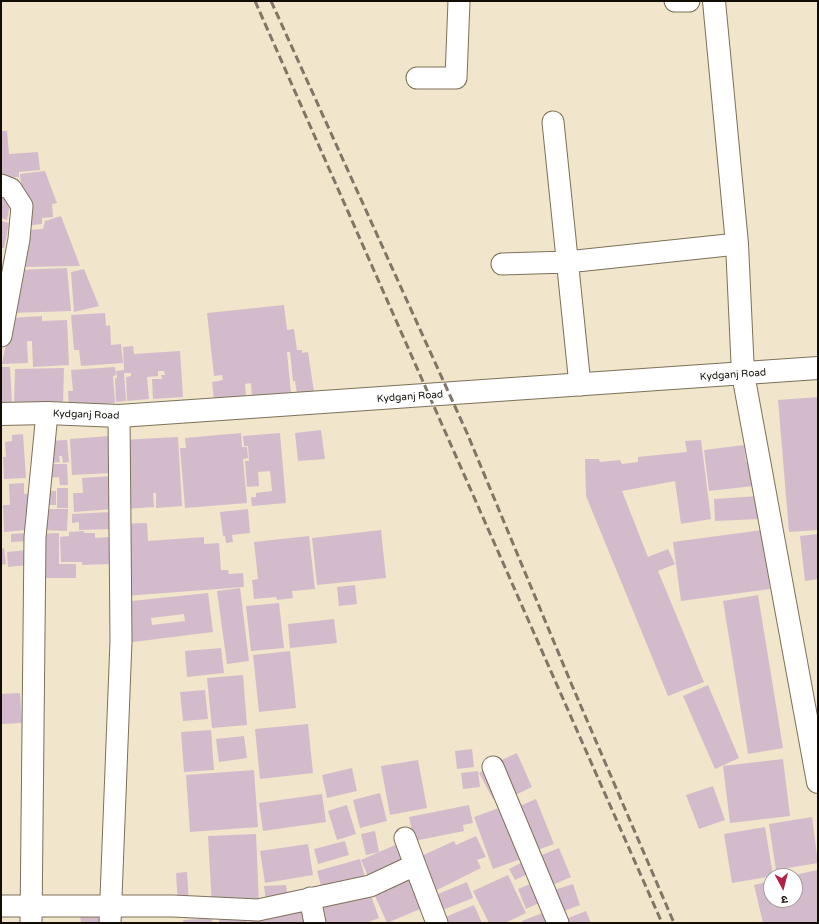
<!DOCTYPE html>
<meta charset="utf-8">
<style>
body{margin:0}
#map{position:relative;width:819px;height:924px;overflow:hidden;background:#f1e5cb;font-family:"Varela Round","Noto Sans Devanagari",sans-serif}
canvas{display:block}
.frame{position:absolute;inset:0;border:2px solid #110d05;pointer-events:none}
.north{position:absolute;left:763px;top:868px;width:40px;height:40px;box-sizing:border-box;background:#fff;border:1px solid #a09e9b;border-radius:50%;rotate:173deg;font-size:11px;font-weight:700;line-height:16px;text-align:center;color:#110d05}
.north::after{content:'';display:block;margin:auto;width:14px;height:18px;background:#b32147;clip-path:polygon(50% 0,100% 100%,50% 72%,0 100%)}
</style>
<div id="map">
<canvas width="819" height="924"></canvas>
<div class="frame"></div>
<div class="north">उ</div>
</div>
<script>
const context = document.querySelector('canvas').getContext('2d');
context.lineJoin = 'round';
function fill(path, color) {
  context.fillStyle = color;
  context.fill(path, 'evenodd');
}
function strokePath(path, color, width, dash) {
  context.strokeStyle = color;
  context.lineWidth = width;
  context.lineCap = dash ? 'butt' : 'round';
  context.setLineDash(dash || []);
  context.stroke(path);
}
function write(font, color, halo, rows, align = 'center') {
  context.font = font + ' "Varela Round",sans-serif';
  context.lineWidth = 4;
  context.setLineDash([]);
  context.textBaseline = 'middle';
  context.strokeStyle = halo;
  context.fillStyle = color;
  for (const [text, x, y, turn = 0] of rows) {
    context.save();
    context.translate(x, y);
    context.rotate((+turn || 0) * Math.PI / 180);
    context.textAlign = isNaN(turn) ? turn : align;
    if (halo) context.strokeText(text, 0, 0);
    context.fillText(text, 0, 0);
    context.restore();
  }
}
const building = new Path2D(`
 M1,131h6l2,23 29,-2 2,18 -21,2v5l-17,2z
 M45,171l12,32 -5,1 1,13 -11,1v6l-17,2 -5,-52z
 M1,197l10,2 -4,21 -6,-2z
 M61,216l19,50 -61,1 7,-37 17,-1 2,-8z
 M1,221l8,2 -5,25h-3z
 M67,268l4,43 -60,2 6,-43z
 M84,269l15,37 -25,6 -3,-40z
 M284,305l3,25 7,-1 3,21h5v3l6,-1 6,40 -17,2 -2,-13h-2l-3,-29h-3l4,42 -39,4 -1,-15 -6,1 1,14 -32,4 -2,-20 11,-2 -1,-5 -8,1 -7,-63z
 M105,313l1,13 4,-1 1,20 10,-1 2,19 -42,3 -2,-16h-5l-3,-35z
 M42,316v5l25,-1 2,45 -36,2 -1,-26h-5l1,22 -26,1 9,-46z
 M133,346l1,8 46,-3 3,46 -30,2 -1,-20h10l-1,-4h4l-1,-4h-6v5l-11,1 2,22 -22,2 -1,-24 5,-1v-3h-7l2,28 -10,1 -1,-24h2l-1,-7 8,-1 -1,-23z
 M1,367h9l2,38h-11z
 M115,367l1,8 -3,1 2,27 -46,4 -1,-16h5l-2,-21z
 M64,368l-1,39 -49,1 1,-39z
 M818,397v133l-29,2 -11,-132z
 M321,430l4,29 -27,2 -3,-28z
 M241,433l1,14h5l1,11 -5,1 4,44 -62,5 -5,-60h6l-1,-10z
 M280,433l6,70 -34,3 -1,-9h5v-4l16,-2 -2,-20 -12,1 1,14 -12,1 -2,-26h4l-1,-15h-4l-1,-10z
 M23,434l3,44 -22,1 -1,-22h3l-1,-15 7,-1v-6z
 M109,436l2,37 -39,2 -2,-36z
 M178,437l4,69 -26,2v-15h-3l1,14 -30,2 -4,-69z
 M67,440l2,22 -6,1 -1,-7h-3l1,6 -11,1 -2,-22z
 M701,440l10,79 -30,5 -6,-43 -53,10 26,66 20,-8 7,15 -17,7 46,111 -36,14 -82,-200 -1,-37h14l1,3 20,-2 2,4 16,-2v-5l49,-5 -2,-11z
 M744,445l2,17h4l3,24 -44,5 -5,-41z
 M45,464h22l1,21h-8l-1,-8 -13,1z
 M111,476l2,33 -39,3 -1,-19h10l-1,-15z
 M24,483v11l9,-1 2,24 -10,1 1,12 -22,2 -1,-27h7l-1,-21z
 M57,488h11v20h-11z
 M49,491h7v14h-13z
 M758,496l1,23 -44,2 -1,-22z
 M41,509h27l-1,22 -26,-1z
 M248,509l2,24 -18,2 1,7 -7,1 -1,-7h-2l-3,-24z
 M111,512l1,17 -33,1v-8l-7,1v-9z
 M147,523l1,18 56,-4v7l15,-1 2,27h7l1,4 14,-1 1,14 -119,9 -3,-72z
 M381,530l5,48 -69,7 -5,-47z
 M762,530l8,59 -89,12 -8,-59z
 M84,531v2h11v5l16,-1v27l-29,1v-3h-21l-1,-25 9,-1v-4z
 M27,533l1,8 -17,1v-8z
 M59,533v31h17v14h-39v-44z
 M818,534v45l-13,2 -5,-45z
 M309,536l6,53 -23,2 1,7 -16,2 -1,-3 -22,2 -2,-19 6,-1 -4,-37z
 M4,548l2,16 -5,1v-16z
 M27,550l1,15 -20,2 -1,-15z
 M355,585l2,19 -18,2 -2,-19z
 M240,588l9,73 -22,3 -10,-73z
 M208,593l5,39 -88,11 -3,-41zM184,614l1,7 -33,4 -1,-7z
 M758,595l25,153 -35,6 -25,-153z
 M279,603l5,45 -33,3 -5,-45z
 M334,619l3,24 -47,5 -2,-24z
 M221,648l3,25 -37,4 -2,-26z
 M290,651l6,57 -37,4 -6,-57z
 M243,675l4,50 -35,3 -5,-50z
 M708,685l31,73 -24,11 -32,-73z
 M205,690l3,29 -25,2 -3,-29z
 M20,693l2,30 -21,1v-30z
 M308,724l5,49 -53,6 -5,-50z
 M211,730l3,40 -30,2 -3,-40z
 M244,736l3,22 -28,4 -3,-23z
 M472,749l2,18 -17,2 -2,-18z
 M517,753l15,34 -21,10 -16,-34z
 M783,759l7,57 -60,7 -7,-57z
 M418,760l9,48 -37,7 -9,-49z
 M494,765l13,27 -14,7 -14,-26z
 M352,768l5,23 -30,7 -5,-23z
 M254,770l4,57 -68,5 -4,-57z
 M478,771l2,16 -17,2 -2,-16z
 M713,786l12,34 -26,9 -13,-34z
 M380,793l7,28 -27,7 -7,-28z
 M322,794l4,28 -63,9 -4,-28z
 M536,799l18,45 -22,8 -17,-44z
 M510,804l19,52 -36,13 -19,-52z
 M347,805l9,29 -19,6 -9,-29z
 M469,805l4,18 -10,2 1,6 -50,10 -5,-24z
 M812,817l6,46 -42,7 -7,-46z
 M765,827l8,49 -41,7 -8,-49z
 M375,831l4,21 -13,3 -5,-21z
 M256,834l3,70 -47,3 -4,-71z
 M476,836l10,21 -9,3 4,8 -48,24 -16,-34 37,-17 2,4z
 M345,841l4,14 -31,9 -4,-15z
 M402,842l11,22 -42,19 -10,-23z
 M308,844l5,31 -48,8 -5,-32z
 M559,848l12,29 -23,10 -11,-30z
 M532,857l6,12 -23,11 -6,-11z
 M360,859l5,18 -43,12 -5,-18z
 M817,870l1,53h-55l-9,-38 17,-4v19h24v-25z
 M187,872l2,31 -11,1 -2,-31z
 M412,872l15,34 -40,17 -15,-34z
 M508,875l18,38 -21,10h-16l-16,-32z
 M542,879l8,19 -24,11 -8,-20z
 M467,882l6,16 -33,13 -7,-15z
 M573,884l7,21 -22,8 -7,-22z
 M286,885l2,15 -22,2 -2,-16z
 M369,890l10,28 -13,5h-48l-4,-12z
 M474,905l8,18h-39l-2,-4z
 M307,907l2,16h-59l-1,-5z
 M552,909l6,14h-35l-1,-2z
 M586,911l5,12h-27l-1,-3z
 M100,913v10h-19l-1,-8z
 M247,915v8h-28v-6z
 M212,918v5h-28l-1,-3z`);
const street = new Path2D(`
 M675,1h14
 M417,78h39l3,-77
 M553,122l27,263
 M1,185l10,4 11,17 -3,33 -18,97
 M502,264l65,-2 170,-18
 M493,767l65,156
 M415,865l22,58
 M310,898l5,25
 M1,906h172l85,4 112,-24 45,-21 -10,-27
 M31,923l4,-386 12,-124
 M110,923l11,-282 -2,-225`);
const secondary = new Path2D(`
 M714,1l23,243 6,130 75,408
 M1,414l46,-1 72,3 699,-48`);
const rail = new Path2D(`
 M255,1l407,922
 M271,1l196,432 104,250 103,240`);
const streetNames = [
 ["Kydganj Road",733,375,-4],
 ["Kydganj Road",410,397,-4],
 ["Kydganj Road",86,415,2]
];
fill(building, '#d4bbcc');
strokePath(street, '#7c7159', 23);
strokePath(secondary, '#7c7159', 24);
strokePath(street, '#fff', 21);
strokePath(secondary, '#fff', 22);
strokePath(rail, '#7e7666', 3, [8, 4]);
write('10px', '#110d05', '#fff', streetNames);
</script>
